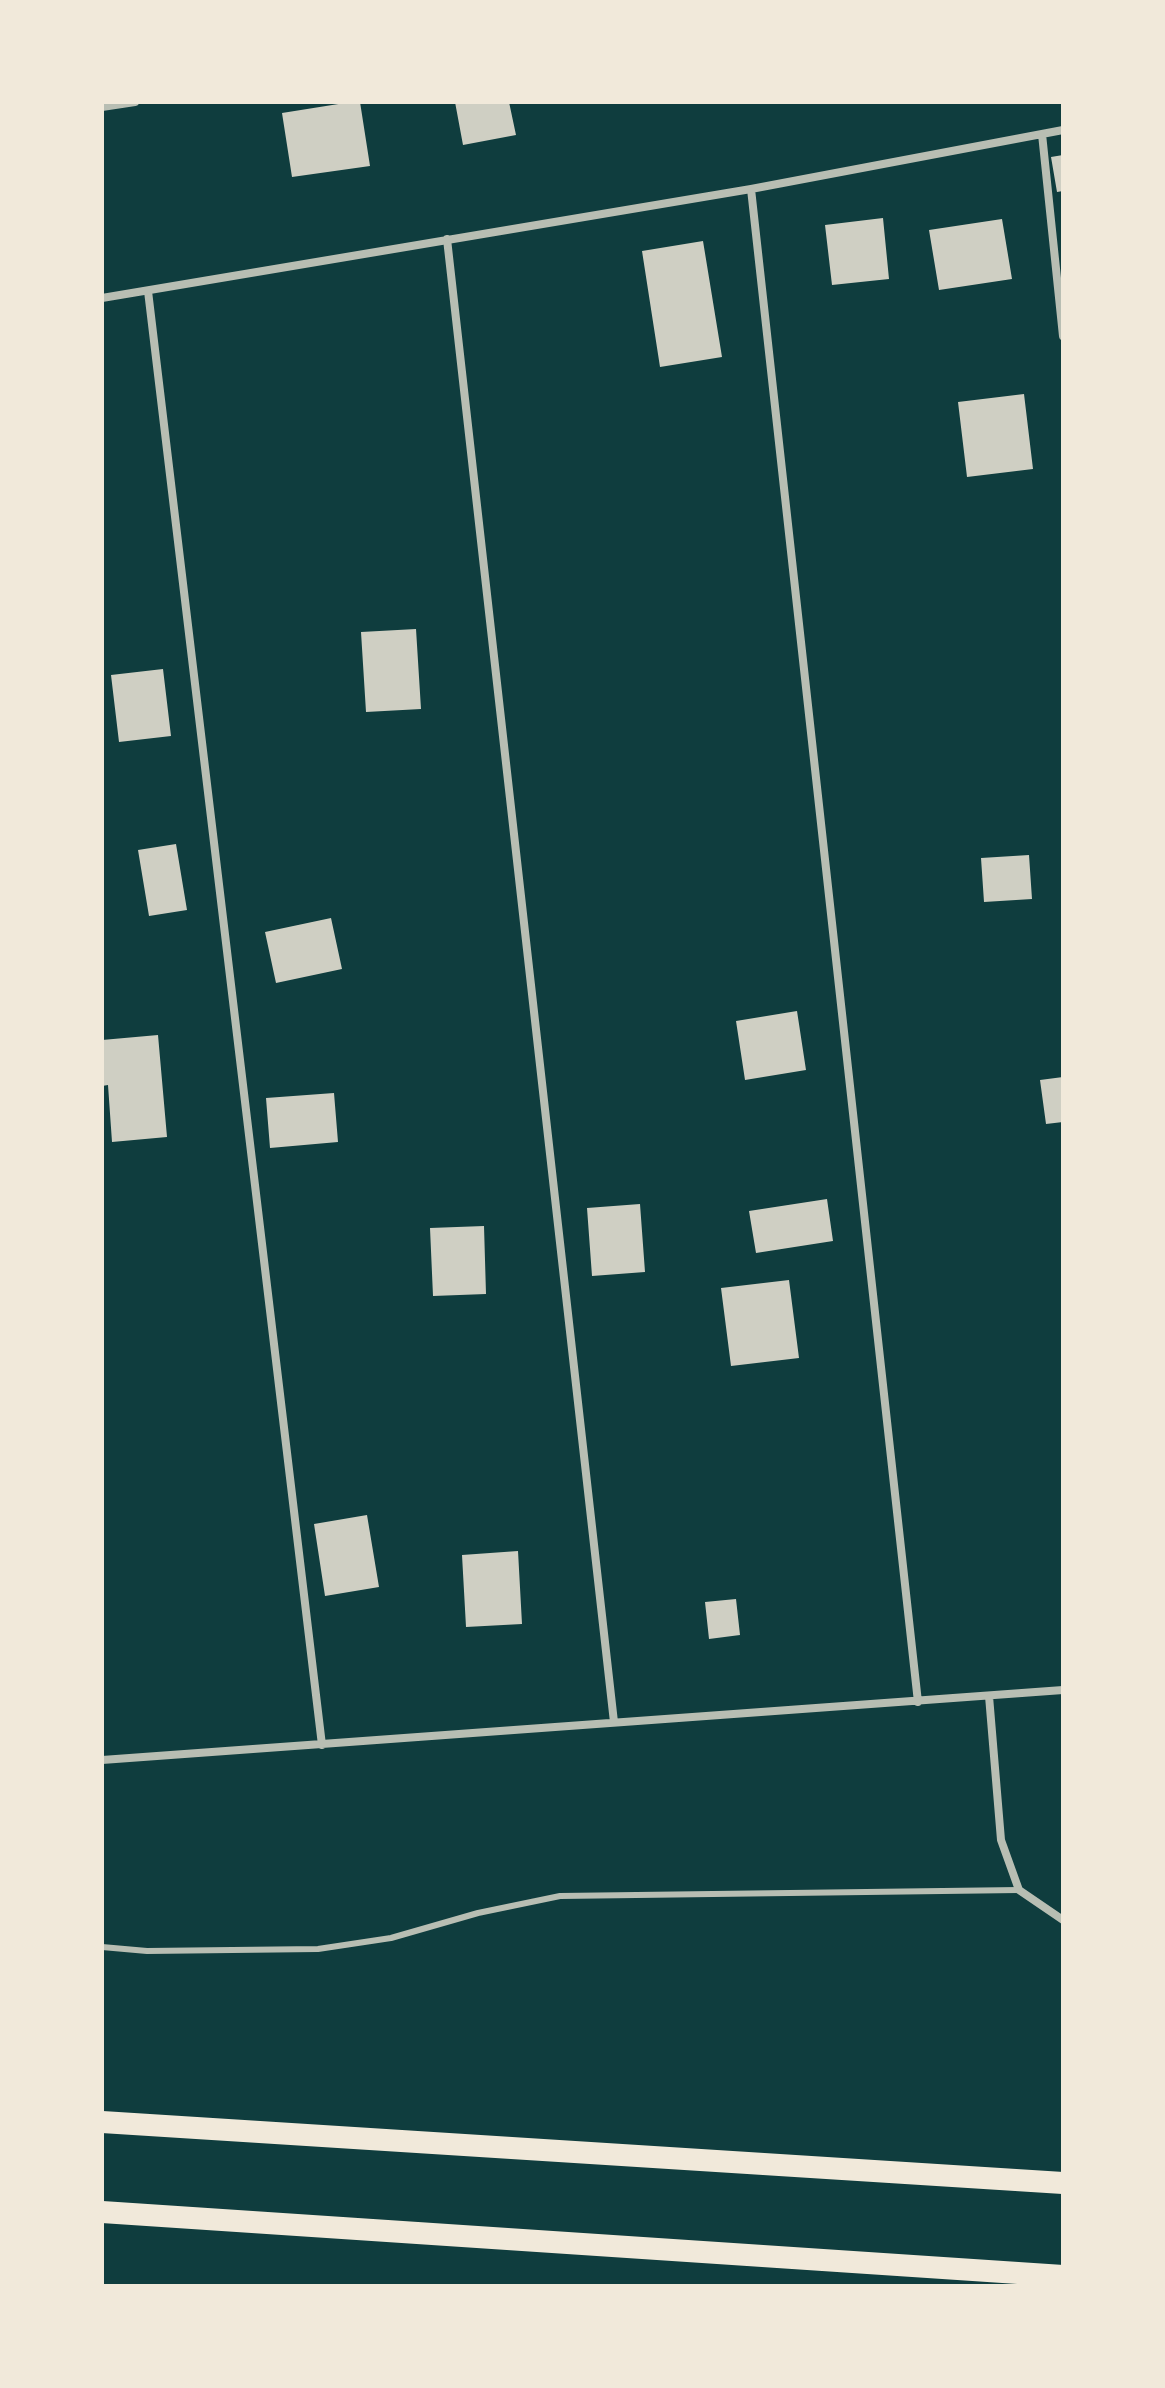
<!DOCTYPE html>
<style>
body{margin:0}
#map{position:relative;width:1165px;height:2388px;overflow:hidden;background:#0f3d3e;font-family:Mulish,sans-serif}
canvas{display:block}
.frame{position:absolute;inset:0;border:104px solid #f1e9da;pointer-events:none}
</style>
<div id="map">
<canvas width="1165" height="2388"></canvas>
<div class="frame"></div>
</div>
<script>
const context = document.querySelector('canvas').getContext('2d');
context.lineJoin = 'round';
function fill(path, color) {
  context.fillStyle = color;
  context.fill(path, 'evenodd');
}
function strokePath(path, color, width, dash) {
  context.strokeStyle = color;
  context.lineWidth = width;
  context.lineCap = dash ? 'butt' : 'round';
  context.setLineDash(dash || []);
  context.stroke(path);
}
const building = new Path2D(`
 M351,102h9l10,64 -78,11 -10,-64z
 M455,102h54l7,33 -53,10z
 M1063,155v36l-6,1 -6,-35z
 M883,218l6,61 -57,6 -7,-60z
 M1002,219l10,60 -73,11 -10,-60z
 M703,241l19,116 -62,10 -18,-116z
 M1024,394l9,75 -66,8 -9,-75z
 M416,629l5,80 -55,3 -5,-80z
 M163,669l8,67 -52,6 -8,-67z
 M176,844l11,66 -38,6 -11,-66z
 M1029,855l3,44 -48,3 -3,-44z
 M331,918l11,51 -66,14 -11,-51z
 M797,1011l9,59 -61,10 -9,-59z
 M158,1035l9,102 -55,5 -4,-57 -6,1v-46z
 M1063,1077v45l-17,2 -6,-44z
 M334,1093l4,49 -68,6 -4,-50z
 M827,1199l6,42 -77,12 -7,-42z
 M640,1204l5,68 -53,4 -5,-68z
 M484,1226l2,68 -53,2 -3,-68z
 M789,1280l10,78 -68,8 -10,-78z
 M367,1515l12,72 -54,9 -11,-72z
 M518,1551l4,73 -56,3 -4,-72z
 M736,1599l4,36 -31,4 -4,-37z`);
const service = new Path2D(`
 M102,1947l45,4 171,-2 73,-11 87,-25 82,-17 459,-6`);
const minor = new Path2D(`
 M102,107l33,-5
 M1042,134l21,202
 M751,189l167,1513
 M447,239l167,1483
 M148,291l174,1454
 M102,298l649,-109 312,-59
 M989,1696l12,144 18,50 44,30
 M102,1760l961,-70`);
const trunk = new Path2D(`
 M102,2122l961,61
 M102,2212l961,64`);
fill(building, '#cfcfc3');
strokePath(service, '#b8beb3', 6);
strokePath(minor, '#b8beb3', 8);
strokePath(trunk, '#f1e9da', 22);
</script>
